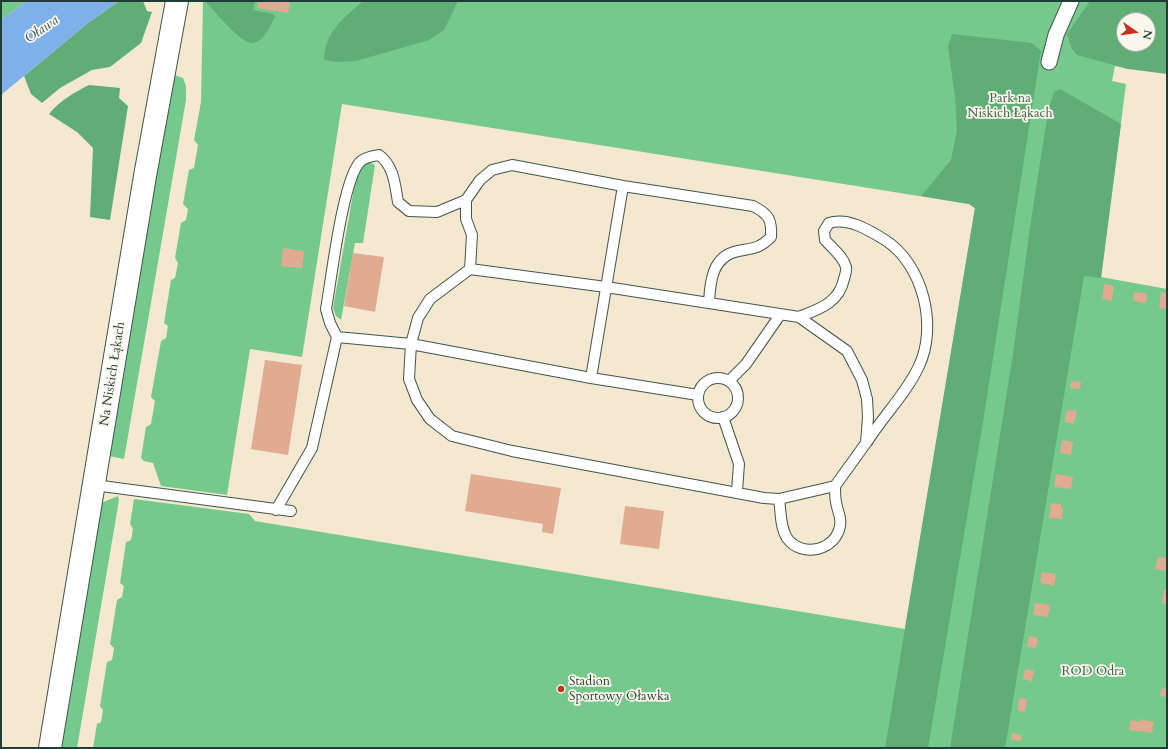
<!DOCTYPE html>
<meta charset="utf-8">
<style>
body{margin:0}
#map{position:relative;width:1168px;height:749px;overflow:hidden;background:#f4e8d0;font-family:Cardo,serif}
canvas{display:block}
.frame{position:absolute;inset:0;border:2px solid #1f3d34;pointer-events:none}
.north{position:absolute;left:1116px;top:12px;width:40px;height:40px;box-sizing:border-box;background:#fbf7ec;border:1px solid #a3ada2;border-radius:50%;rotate:103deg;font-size:11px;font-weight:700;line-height:16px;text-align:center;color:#1f3d34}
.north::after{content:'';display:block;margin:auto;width:14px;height:18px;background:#c8321e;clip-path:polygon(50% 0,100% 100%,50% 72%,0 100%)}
</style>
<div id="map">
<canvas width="1168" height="749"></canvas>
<div class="frame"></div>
<div class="north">N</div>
</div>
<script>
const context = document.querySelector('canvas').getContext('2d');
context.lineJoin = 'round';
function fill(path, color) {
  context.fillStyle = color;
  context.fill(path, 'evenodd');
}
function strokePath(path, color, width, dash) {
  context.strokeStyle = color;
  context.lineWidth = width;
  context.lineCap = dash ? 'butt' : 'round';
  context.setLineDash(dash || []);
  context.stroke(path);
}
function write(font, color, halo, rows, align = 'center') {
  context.font = font + ' Cardo,serif';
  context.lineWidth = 3.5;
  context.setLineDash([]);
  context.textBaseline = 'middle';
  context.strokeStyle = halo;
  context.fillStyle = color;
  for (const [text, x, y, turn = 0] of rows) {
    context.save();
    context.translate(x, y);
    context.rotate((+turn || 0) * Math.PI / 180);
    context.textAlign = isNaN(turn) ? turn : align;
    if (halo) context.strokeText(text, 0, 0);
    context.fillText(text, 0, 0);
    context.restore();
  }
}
const green = new Path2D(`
 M1,1h26l-26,19z
 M203,1h938l-4,8 -13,11v24l4,25 -13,-3 -3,15 14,3 -25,193 66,12v459h-1074l4,-24 4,-2 2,-12 -3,-4 7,-44 5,-2 2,-12 -4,-4 7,-44 5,-3 2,-11 -4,-3 6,-41 5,-2 2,-11 -3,-5 4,-25 115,15 6,7 650,108 70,-421 -6,-4 -627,-100 -40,253 -52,-8 -23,146 -66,-9 -8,-23 -9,-2 -3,-3 5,-31 5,-3 4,-23 -4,-4 10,-56 5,-3 2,-12 -4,-3 7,-43 4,-2 3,-15 -3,-5 6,-35 5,-3 2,-11 -5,-5 6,-34 5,-2 4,-23 -4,-5 7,-38z
 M172,74l11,4 3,8v14l-62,359 -15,-3z
 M369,162l6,3 -12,78h-8l-14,77 -5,-4 -3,-8 24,-137 4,-8z
 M118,496l1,4 -42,248h-16l40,-245z`);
const forest = new Path2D(`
 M119,1h24l4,10 5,1 -11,31 -31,24 -18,3 -32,18 -18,15 -11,-9 -7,-18 64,-53z
 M205,1h50l-2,9 20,4 2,3c-5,9 -10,23 -21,26 -12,3 -41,-34 -49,-42z
 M363,1h95l-14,29 -15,10 -73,21 -18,1 -14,-2c1,-29 20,-42 39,-59z
 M1090,1h77v73l-39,-5 -51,-14 -5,-6 -5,-15zM1124,20h24v24h-24z
 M952,34l80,9 9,8 -58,371 -55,326h-43l90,-540 -6,-4 -48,-8 30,-36 6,-30 -2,-33 -7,-50z
 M89,85l31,3 -1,10 9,8 -18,114 -20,-3 3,-69 -16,-16 -28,-18c10,-13 26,-22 40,-29z
 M1060,89l61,35 -20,154 -17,-2 -79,472h-55l63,-394 17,-127 18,-115 6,-20z`);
const water = new Path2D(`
 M27,1h92l-31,22 -87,72v-75z`);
const building = new Path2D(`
 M259,1h31l-2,12 -31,-5z
 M283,248l21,3 -2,17 -21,-2z
 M353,253l31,4 -9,55 -31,-6z
 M1104,284l10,2 -2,15 -10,-2z
 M1134,292l13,2 -1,9 -13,-2z
 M1161,292l6,1v16l-8,-1z
 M265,360l37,5 -14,90 -37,-6z
 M1071,381l10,1 -1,7 -10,-1z
 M1067,410l10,1 -3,13 -9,-2z
 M1062,440l11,2 -2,13 -11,-2z
 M471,474l90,14 -8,46 -11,-2 1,-8 -78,-13z
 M1056,474l17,3 -2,12 -17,-2z
 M1051,503l10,1v4h2l-1,11 -13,-1z
 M625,506l39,5 -5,38 -39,-5z
 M1158,557l9,1v13l-12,-2z
 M1042,572l14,2 -2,12 -14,-3z
 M1164,590h3v14l-5,-1z
 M1035,603l15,2 -2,12 -15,-2z
 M1029,636l9,2 -2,10 -9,-1z
 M1025,669l9,2 -2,10 -9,-2z
 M1162,688l5,1v8l-7,-1z
 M1019,698l8,1 -2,13 -7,-1z
 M1140,719l14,3 -2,11 -23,-3 2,-10 9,2z
 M1012,733l10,2 -1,6 -10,-1z`);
const service = new Path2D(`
 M466,200v19l6,16 -2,34
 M799,317c20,-8 40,-14 45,-38 1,-4 3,-9 2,-12 -3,-11 -14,-19 -21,-27l-1,-9 5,-8c19,-6 40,7 56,17 38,24 53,86 34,126 -13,28 -36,50 -52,76
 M337,337l74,7 180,34 107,17
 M591,378l32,-192
 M698 398a20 20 0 1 1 40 0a20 20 0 1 1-40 0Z
 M729,381l17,-17 34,-49
 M723,417l16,47 -2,27
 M94,485l197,26
 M779,499c2,13 1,28 8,39 15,21 49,12 53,-12 2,-9 -3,-15 -4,-24 -1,-5 -1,-10 -1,-16l-56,13 -15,-1 -252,-47 -60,-15 -22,-17 -13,-19 -8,-21 2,-35 7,-26 12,-19 40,-30 136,18 193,30 48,34 15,29 5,19 1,18 -2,26 -31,43
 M276,510l36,-62 25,-111 -7,-14 -4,-14c5,-27 17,-133 35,-148 5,-4 12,-5 18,-6 15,11 16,30 19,47l11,9 28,1 29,-12 14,-20 12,-10 20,-5 111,21 130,20c16,8 19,14 18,31 -12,12 -18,11 -33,14 -26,5 -28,31 -29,52`);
const pedestrian = new Path2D(`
 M1049,62l7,-27 15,-34`);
const tertiary = new Path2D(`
 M50,748l95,-572 32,-175`);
const markers = [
 [561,689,4,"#c8321e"]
];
const parkNames = [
 ["Park na",1010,99],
 ["Niskich Łąkach",1010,114],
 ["ROD Odra",1093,672]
];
const streetNames = [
 ["Na Niskich Łąkach",113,374,-81]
];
const poiNames = [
 ["Stadion",569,682],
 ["Sportowy Oławka",569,697]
];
const waterNames = [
 ["Oława",42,30,-35]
];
fill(green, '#75c98d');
fill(forest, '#60ad78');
fill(water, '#7fb0ea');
fill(building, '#e0ab91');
strokePath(service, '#3f574b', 12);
strokePath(pedestrian, '#3f574b', 17);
strokePath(tertiary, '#3f574b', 24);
strokePath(service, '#fff', 10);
strokePath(pedestrian, '#fff', 15);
strokePath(tertiary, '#fff', 22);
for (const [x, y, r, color] of markers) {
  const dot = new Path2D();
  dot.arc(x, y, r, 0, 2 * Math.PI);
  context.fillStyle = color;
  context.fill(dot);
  strokePath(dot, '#fbf7ec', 1.5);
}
write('13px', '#34604a', '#fbf7ec', parkNames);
write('13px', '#1f3d34', '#fbf7ec', streetNames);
write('13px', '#1f3d34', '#fbf7ec', poiNames, 'left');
write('italic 14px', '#375a62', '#fbf7ec', waterNames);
</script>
